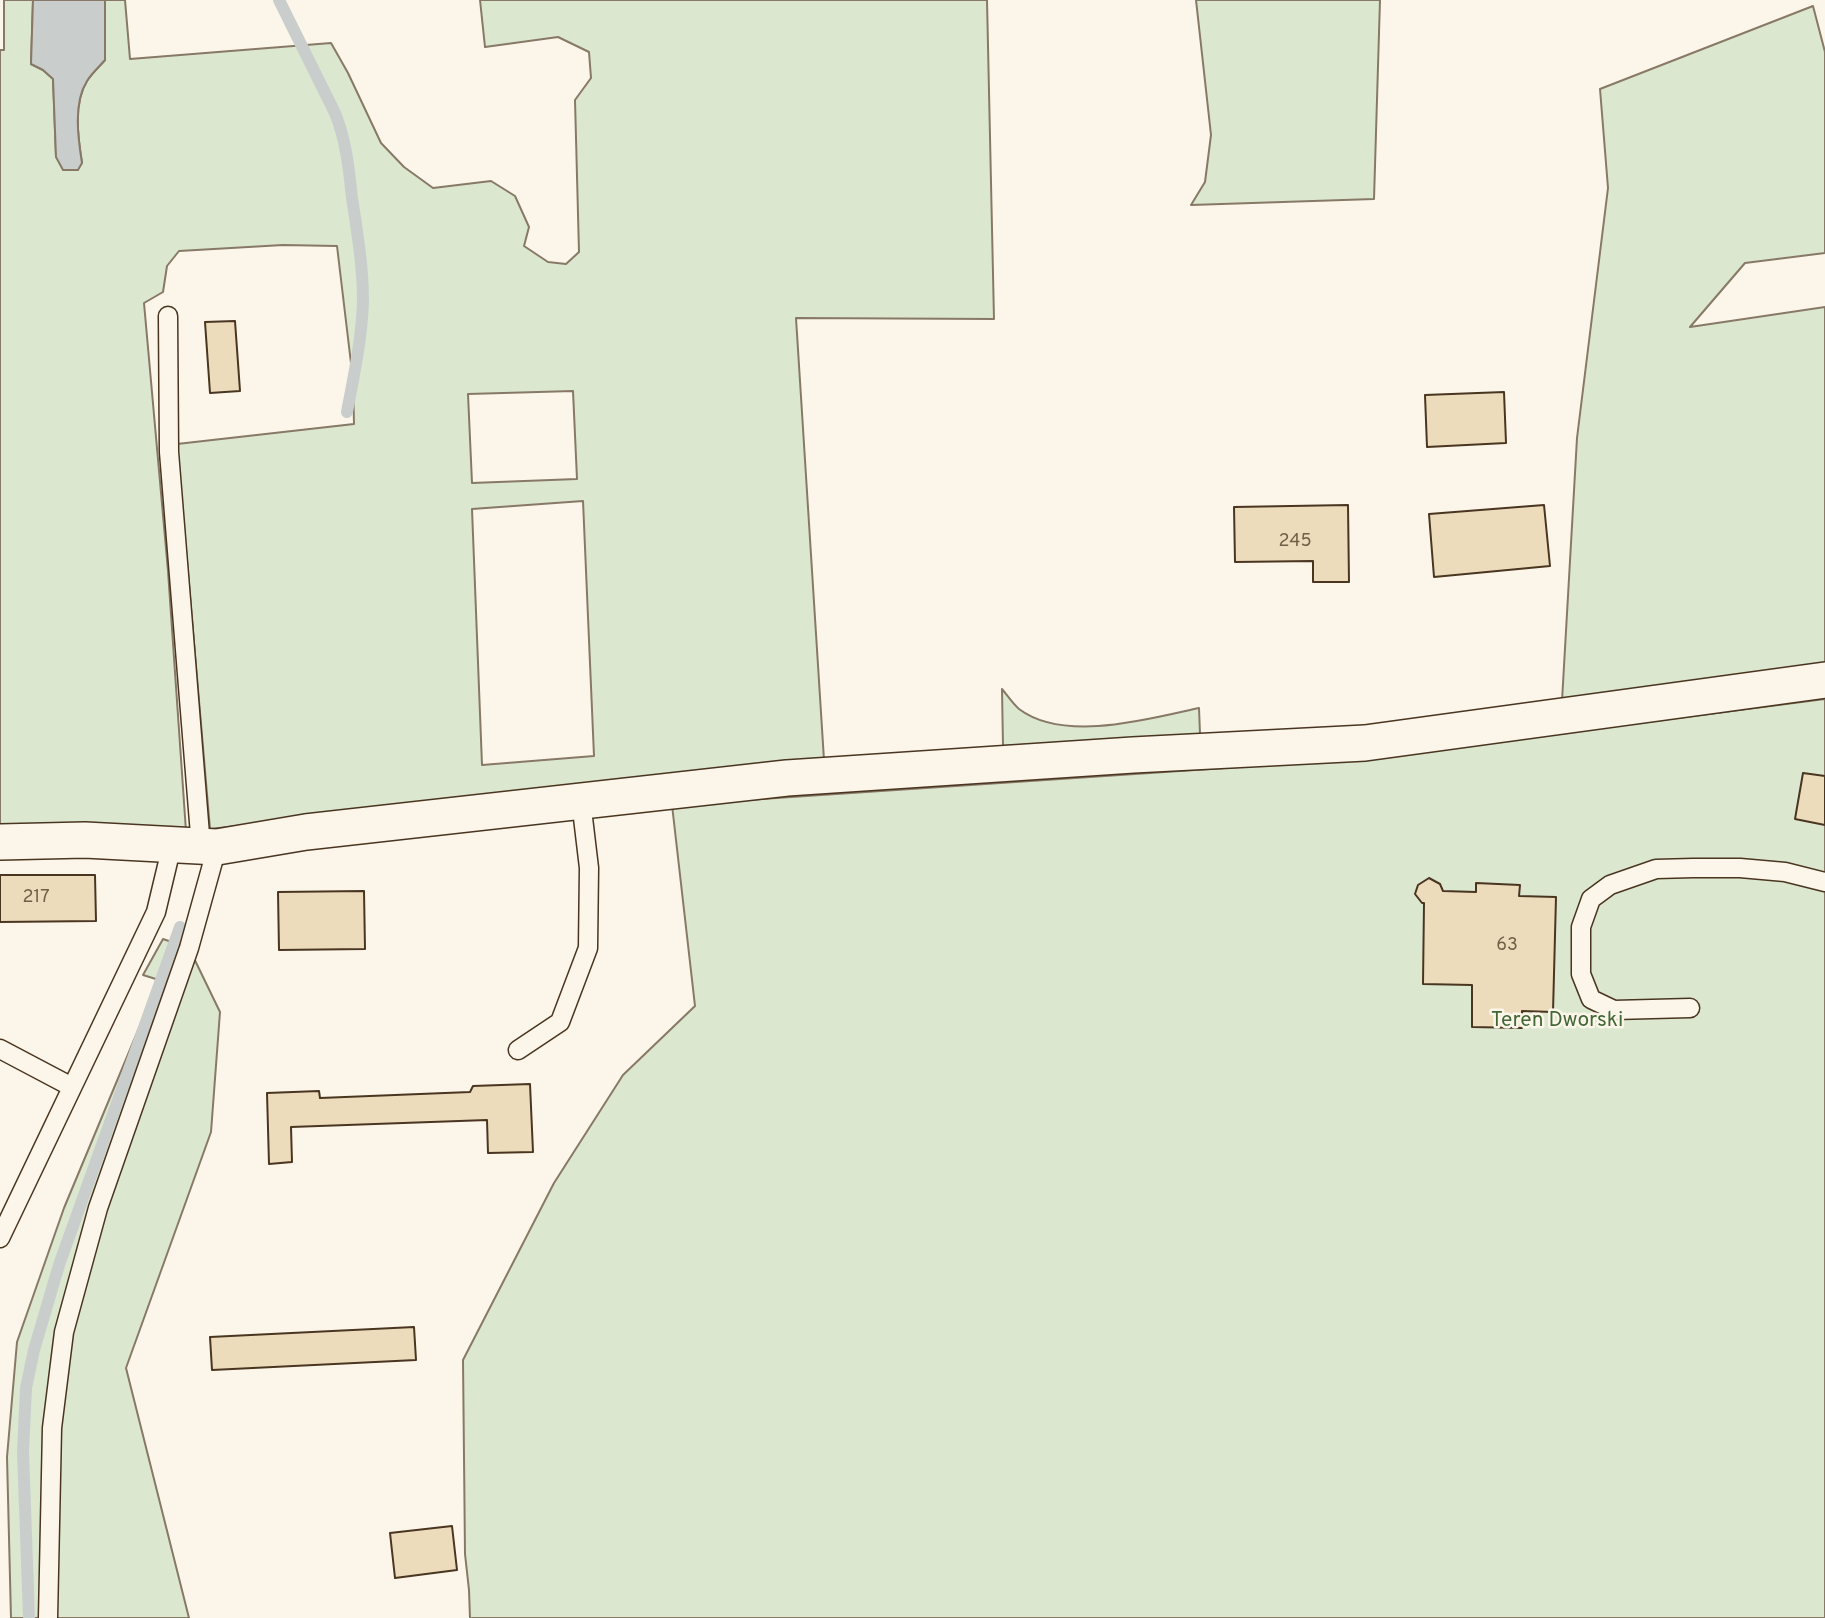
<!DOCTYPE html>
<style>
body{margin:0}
canvas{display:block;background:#fbf6e9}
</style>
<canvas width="1825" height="1618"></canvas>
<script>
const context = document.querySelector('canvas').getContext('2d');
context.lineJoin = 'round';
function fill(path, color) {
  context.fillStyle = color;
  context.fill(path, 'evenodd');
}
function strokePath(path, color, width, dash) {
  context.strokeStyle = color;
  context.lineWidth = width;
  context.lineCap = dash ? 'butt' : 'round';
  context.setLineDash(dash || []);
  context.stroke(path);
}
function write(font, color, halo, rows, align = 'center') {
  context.font = font + ' Overpass,sans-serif';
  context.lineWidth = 5;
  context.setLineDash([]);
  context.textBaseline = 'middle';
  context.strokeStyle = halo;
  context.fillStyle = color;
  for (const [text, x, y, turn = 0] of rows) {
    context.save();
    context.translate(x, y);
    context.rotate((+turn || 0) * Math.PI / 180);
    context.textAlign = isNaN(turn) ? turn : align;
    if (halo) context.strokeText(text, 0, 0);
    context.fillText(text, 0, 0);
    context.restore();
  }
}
const green = new Path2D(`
 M4,0h29l-2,64 12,6 10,9 3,78 26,6c-4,-25 -9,-60 5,-82 5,-8 12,-14 18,-21v-60h20l5,59 201,-16 17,30 33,70 23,24 29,21 58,-7 24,15 14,31 -5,19 24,16 18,2 13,-12 -4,-152 16,-22 -2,-26 -31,-15 -73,10 -5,-47h507l7,319 -198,-1 28,442 -614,69 -33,-385 177,-20 -1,-44 -16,-134 -54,-1 -104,6 -12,15 -4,26 -19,11 24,268 18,260 -186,-4v-777h4zM573,391l4,88 -105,4 -4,-89zM583,501l11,255 -112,9 -10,-256z
 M1196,0h184l-6,199 -183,6 14,-23 6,-47z
 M1813,6l12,46v201l-80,10 -55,64 135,-20v359l-263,35 15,-263 31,-250 -8,-99z
 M1002,689c5,6 11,15 17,20 45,34 130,10 180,-1l1,26 -197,12z
 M1825,699v919h-1355l-1,-28 -4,-36 -2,-194 91,-177 69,-108 72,-69 -23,-201 687,-46z
 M163,939l26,9 31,64 -9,120 -85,236 63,250h-178l-4,-161 10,-115 47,-134 95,-228 -16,-5z`);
const water = new Path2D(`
 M33,0h72v60c-6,7 -13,13 -18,21 -14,22 -9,57 -5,82l-4,7h-15l-7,-13 -3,-78 -10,-9 -12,-6z`);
const stream = new Path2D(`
 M279,0l56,113c11,27 14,56 17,85 5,33 11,68 11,102 -1,38 -9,75 -16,112
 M29,1618l-6,-166 3,-64 8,-38 25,-85 121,-338`);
const building = new Path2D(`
 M235,321l5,70 -30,2 -5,-71z
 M1504,392l2,51 -79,4 -2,-52z
 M1348,505l1,77h-36v-21l-78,1 -1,-55z
 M1544,505l6,61 -116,11 -5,-63z
 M1803,773l22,3v49l-30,-6z
 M0,875h95l1,46 -96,1z
 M1429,878l11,6 3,7 33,1v-9l44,2 -1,11 37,1 -3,115 -31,-1v17l-50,-1v-42l-49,-1 1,-81h-2l-7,-9 3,-9z
 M364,891l1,58 -86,1 -1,-58z
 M530,1084l3,68 -45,1 -1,-33 -196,7 1,35 -23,2 -2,-71 52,-2 1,7 150,-6 3,-6z
 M414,1327l2,33 -204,10 -2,-33z
 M452,1526l5,44 -62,8 -5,-45z`);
const lane = new Path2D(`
 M168,316l1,136 32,395
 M1690,1008l-76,2 -23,-11 -10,-25v-47l10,-28 19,-14 46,-16 37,-1h47l45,4 40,10
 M0,1049l72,38
 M518,1050l42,-28 28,-74 1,-80 -8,-67
 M0,1238l156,-326 16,-67
 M48,1618l4,-190 12,-96 34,-124 91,-260 28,-101`);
const street = new Path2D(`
 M0,842l85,-2 132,7 89,-15 481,-54 346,-23 232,-12 460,-63`);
const numberNames = [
 ["245",1295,542],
 ["217",36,898],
 ["63",1507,946]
];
const parkNames = [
 ["Teren Dworski",1557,1022]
];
fill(green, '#dce7d0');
strokePath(green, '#887966', 2);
fill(water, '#c9cecd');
strokePath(water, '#887966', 2);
strokePath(stream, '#c9cecd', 12);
fill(building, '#ecdcbc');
strokePath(building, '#4a3520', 2);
strokePath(lane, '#4a3520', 21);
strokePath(street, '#4a3520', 38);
strokePath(lane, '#fbf6e9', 18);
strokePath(street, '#fbf6e9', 35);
write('18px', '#725f47', null, numberNames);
write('21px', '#436837', '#fbf6e9', parkNames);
</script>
